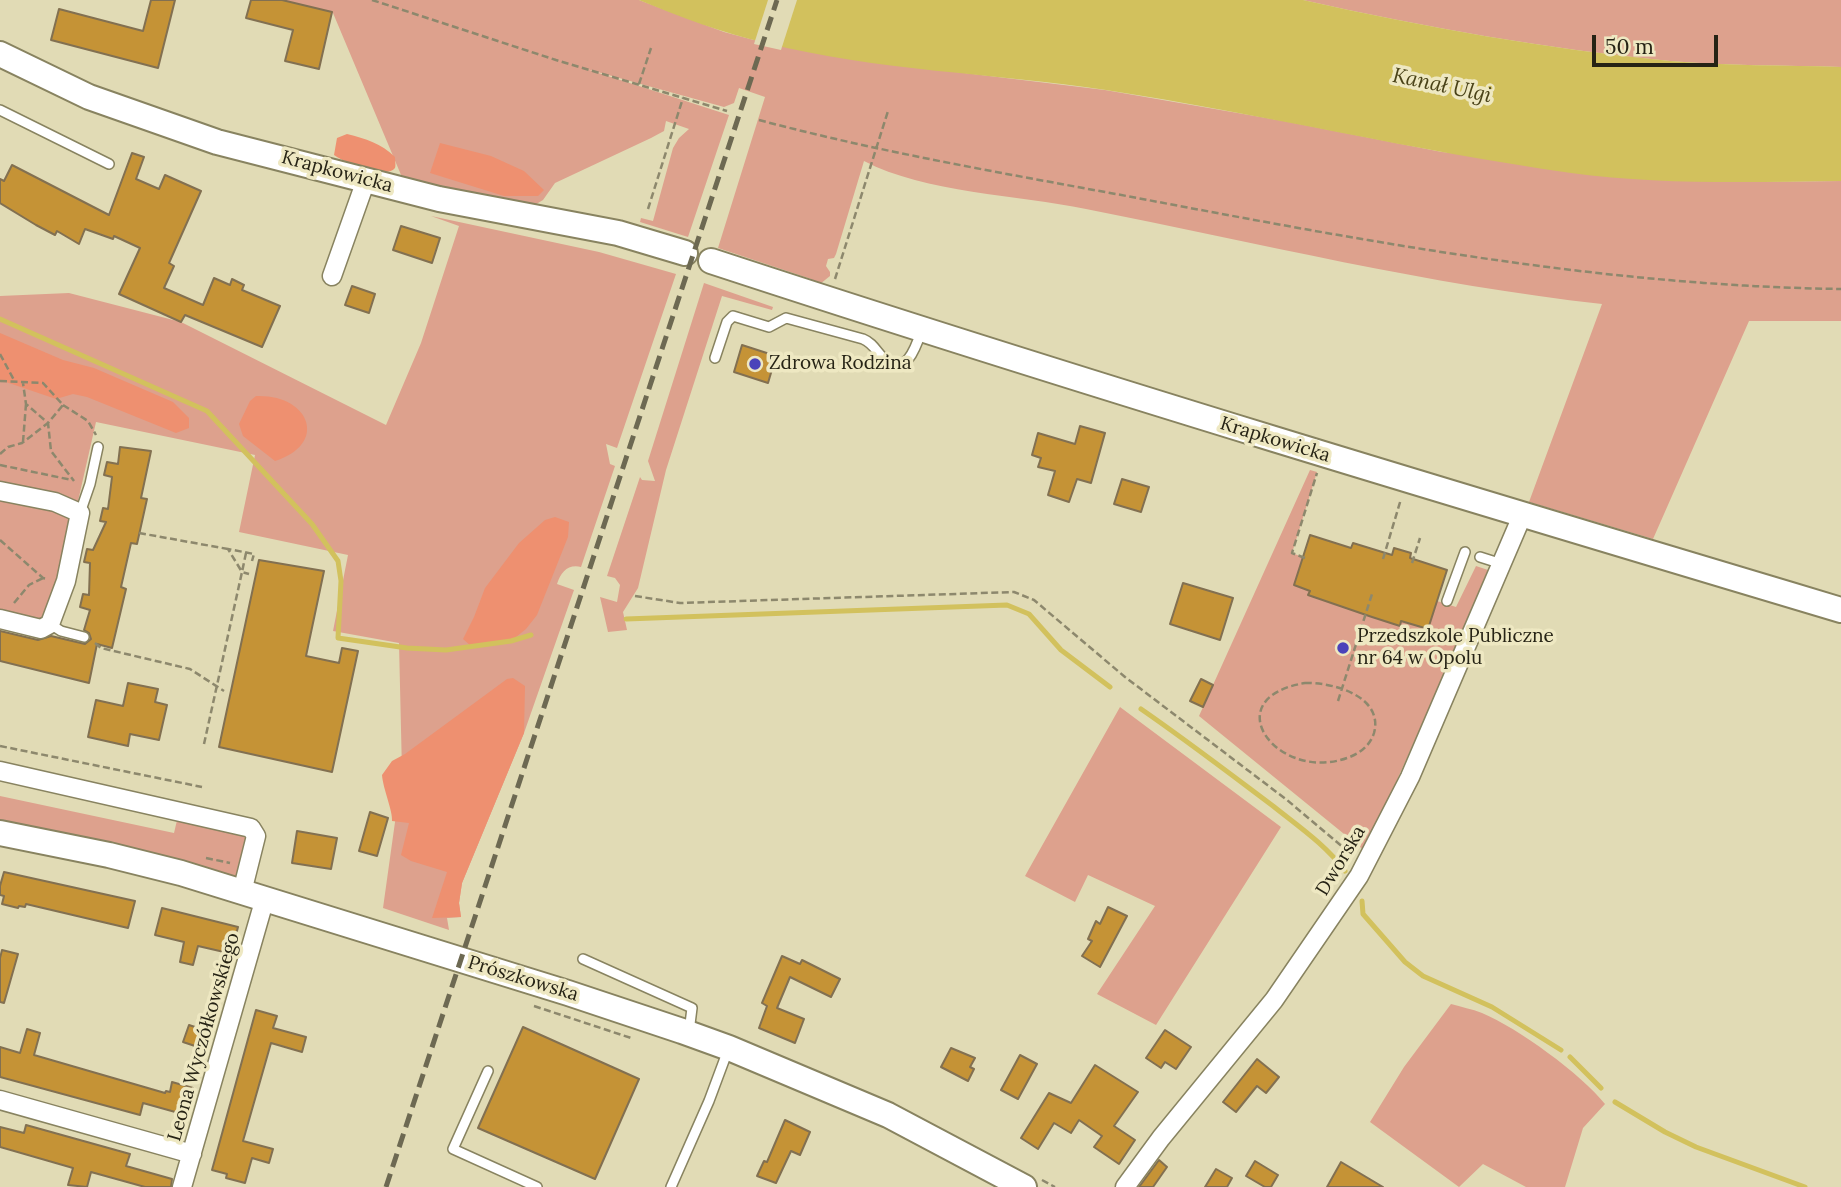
<!DOCTYPE html>
<meta charset="utf-8">
<style>
body{margin:0}
#map{position:relative;width:1841px;height:1187px;overflow:hidden;background:#e1dbb5;font-family:Lora,serif}
canvas{display:block}
.scale{position:absolute;left:1592px;top:35px;width:126px;height:32px;box-sizing:border-box;border:4px solid #262315;border-top:0;padding-left:9px;font-size:21px;line-height:24px;white-space:nowrap;color:#262315;-webkit-text-stroke:5px #eee8c2;paint-order:stroke}
</style>
<div id="map">
<canvas width="1841" height="1187"></canvas>
<div class="scale">50 m</div>
</div>
<script>
const context = document.querySelector('canvas').getContext('2d');
context.lineJoin = 'round';
function fill(path, color) {
  context.fillStyle = color;
  context.fill(path, 'evenodd');
}
function strokePath(path, color, width, dash) {
  context.strokeStyle = color;
  context.lineWidth = width;
  context.lineCap = dash ? 'butt' : 'round';
  context.setLineDash(dash || []);
  context.stroke(path);
}
function write(font, color, halo, rows, align = 'center') {
  context.font = font + ' Lora,serif';
  context.lineWidth = 7;
  context.setLineDash([]);
  context.textBaseline = 'middle';
  context.strokeStyle = halo;
  context.fillStyle = color;
  for (const [text, x, y, turn = 0] of rows) {
    context.save();
    context.translate(x, y);
    context.rotate((+turn || 0) * Math.PI / 180);
    context.textAlign = isNaN(turn) ? turn : align;
    if (halo) context.strokeText(text, 0, 0);
    context.fillText(text, 0, 0);
    context.restore();
  }
}
const green = new Path2D(`
 M283,0h356l85,32 45,12 146,23 190,23 179,31 158,31 311,30 88,-1v140h-92l-96,218 -124,-37 73,-198c-173,-19 -344,-61 -516,-95 -68,-14 -161,-16 -222,-48l-28,93 -2,4 -6,1 -2,7 4,6v4l-10,8h-10l1,-5 -93,-31 47,-151 -26,-9 -5,15 -10,4 -141,-39 146,47 -41,122 -48,-15 1,-4 12,3 20,-73 6,-10 10,-9 -23,-8 -2,10 -13,7 -96,45 -12,17 -10,6 -129,-24 -71,-169z
 M1303,0h538v67c-57,-2 -114,-1 -171,-6 -123,-12 -246,-34 -367,-61z
 M431,216l168,36 77,22 -59,174 -11,-4 4,20 5,2 -34,101c-13,-3 -20,5 -24,17l17,6 -50,143 -62,150 -3,20 2,14 -14,1 2,12 -66,-22 19,-136 -3,-129 -66,-12 15,-76 -109,-23 16,-77 -159,-33 -46,202 -50,-5v-323l69,-3 112,29 205,103 35,-82 38,-117z
 M704,283l69,24 -1,3 -50,-14 -56,174 -28,118 -15,24 4,18 -19,2 -8,-35 17,5 3,-17 -5,-7 -8,-2 33,-99 2,3 13,1 -7,-20z
 M1310,470l7,2 -25,81 13,5 -11,27 16,6 -1,4 91,30 1,-4 26,8 10,-28 19,6 20,-41 12,4 -64,150 -59,131 -166,-135z
 M1120,707l161,120 -125,198 -59,-31 58,-88 -67,-31 -13,27 -50,-26z
 M0,796l174,37 5,-21 72,16 -9,64 -242,-59z
 M1451,1004c10,3 21,5 31,9 36,15 99,61 123,91l-22,24 -18,59h-39l-43,-23 -24,23 -89,-65 34,-55z`);
const forest = new Path2D(`
 M347,134c19,5 34,9 48,23 0,3 1,9 0,11 -8,12 -52,-6 -61,-13l3,-17z
 M440,143l51,13 33,15 20,19 -6,6h-34l-74,-23z
 M0,333l63,27 31,8 79,34 16,16v10l-13,5 -89,-36 -14,-3 -17,5 -56,-19z
 M256,396c54,-2 73,48 19,65l-32,-25 -4,-12 11,-23z
 M555,517l14,5 -1,15 -31,78 -11,14 -15,12 -40,5 -8,-7 11,-22 11,-29 34,-45 26,-23z
 M513,678l12,8 -1,47 -62,150 -3,20 2,14 -29,1 15,-46 -36,-11 -10,-6 8,-32 -17,-2c1,-10 -9,-32 -10,-46l10,-14 13,-7 102,-75z`);
const water = new Path2D(`
 M639,0h664c121,27 244,49 367,61 57,5 114,4 171,6v114c-88,1 -183,4 -270,-8 -156,-22 -309,-59 -465,-83 -112,-17 -229,-19 -340,-47 -43,-10 -86,-26 -127,-43z`);
const pier = new Path2D(`
 M768,0h29l-16,50 -27,-6z`);
const stream = new Path2D(`
 M0,319l207,92 105,113 26,37 3,20 -3,57 69,10 39,2 65,-9 20,-6
 M626,619l381,-14 22,9 32,36 49,37
 M1141,709c45,31 88,64 132,97 25,20 53,39 72,65
 M1362,901l1,13 42,48 18,14 69,31 69,43
 M1570,1057l31,31
 M1615,1102l50,30 31,15 109,40`);
const building = new Path2D(`
 M151,0h24l-17,68 -107,-28 8,-31 84,22z
 M251,0h31l50,12 -13,57 -34,-8 8,-31 -47,-12z
 M132,153l12,4 -8,22 23,10 6,-14 36,16 -32,72 5,3 -10,22 39,17 11,-27 16,7 2,-6 12,6 -2,5 38,16 -18,41 -77,-32 -4,7 -62,-28 21,-46 -26,-12 -1,3 -28,-10 -6,15 -22,-13 -2,4 -19,-10 -36,-22v-24l4,2 8,-16 97,50z
 M401,226l39,12 -8,25 -39,-13z
 M352,286l23,8 -6,19 -24,-8z
 M742,345l34,11 -8,27 -34,-11z
 M1080,426l25,7 -14,50 -14,-4 -8,23 -21,-7 7,-24 -17,-4 3,-9 -9,-3 6,-22 37,11z
 M120,447l31,4 -10,47 6,1 -10,45 -6,-1 -10,44 5,2 -14,59 -15,-4 -8,39 -89,-22v-30l38,9 13,-4 34,8 6,-5 -2,-6 -5,-3 6,-20 -10,-3 3,-13 6,1 1,-32 -6,-1 3,-13 6,1 13,-28 -6,-1 3,-13 5,1 4,-32 -8,-2 3,-13 11,2z
 M1122,479l27,8 -8,25 -27,-8z
 M1310,535l41,13 2,-5 39,12 2,-7 17,5 -1,5 37,12 -19,59 -27,-8 -1,5 -28,-9 -64,-22 2,-4 -16,-6z
 M259,560l65,11 -18,85 33,7 3,-15 16,3 -26,121 -113,-25z
 M1183,583l50,15 -13,42 -50,-16z
 M1201,679l12,6 -10,22 -13,-6z
 M128,683l30,6 -3,13 12,3 -8,35 -29,-6 -2,12 -40,-9 8,-37 27,6z
 M370,812l18,6 -11,38 -18,-5z
 M297,831l40,7 -6,31 -39,-6z
 M4,872l131,29 -7,27 -102,-24 -1,3 -6,-1 -1,2 -16,-4 2,-8 -4,-1v-9z
 M1108,907l19,9 -27,51 -18,-11 10,-15 -4,-2 8,-18 4,3z
 M162,908l76,19 -6,23 -7,-2 -1,4 -26,-6 -5,19 -13,-3 4,-20 -29,-7z
 M2,950l16,4 -14,49 -4,-1v-44z
 M782,956l18,8 2,-4 38,19 -9,18 -41,-20 -13,31 27,11 -9,24 -36,-15 8,-22 -5,-3z
 M256,1010l21,6 -4,12 33,9 -4,15 -31,-9 -28,98 30,8 -4,14 -17,-5 -7,25 -19,-5 1,-4 -15,-4z
 M189,1025l15,5 -6,17 -15,-5z
 M523,1027l116,52 -44,100 -117,-51z
 M27,1029l13,4 -6,22 131,38 1,-2 4,1 2,-10 21,6 -7,27 -43,-12 -3,12 -140,-38v-30l20,6z
 M1165,1030l26,17 -15,22 -11,-7 -4,6 -15,-10z
 M951,1048l24,10 -5,9 4,2 -6,12 -27,-14z
 M1020,1055l17,9 -19,35 -17,-9z
 M1257,1059l22,18 -13,16 -9,-7 -21,26 -13,-10z
 M1095,1065l43,27 -24,34 21,14 -16,24 -25,-17 8,-11 -23,-16 -8,13 -17,-10 -16,26 -17,-11 28,-45 22,10z
 M785,1120l25,12 -10,23 -9,-4 -15,32 -19,-7 7,-15 3,1z
 M26,1125l104,29 -4,12 46,13 -1,8h-26l-54,-15 -4,15 -19,-2 5,-17 -73,-21v-20l24,6z
 M1159,1160l8,7 -14,20h-14z
 M1255,1161l23,14 -7,12h-6l-19,-11z
 M1341,1162l42,25h-56z
 M1216,1169l16,9 -5,9h-22z`);
const path = new Path2D(`
 M372,0l184,60 171,51
 M639,84l12,-36
 M759,120c135,36 274,58 410,84 222,42 446,82 672,85
 M648,209l35,-111
 M835,279l53,-168
 M0,354l15,28
 M0,381l43,2 20,22 -15,18 3,28 23,30
 M63,405l25,16 8,14
 M23,442l3,-38
 M0,454l8,-7 14,-4 26,-20 -22,-19 -3,-21
 M0,465l72,15
 M139,533l89,16
 M0,540l43,38 5,1
 M246,553l-4,19 7,2
 M1305,558l-13,-5 25,-80
 M1383,559l18,-60
 M1412,563l8,-25
 M635,596l45,7 334,-11 20,8 91,77 162,123 64,54
 M14,603l15,-18 14,-7
 M95,643l6,5 89,21 34,22
 M1305,683c27,-1 79,13 69,50 -4,13 -15,21 -27,25 -70,25 -133,-60 -42,-75z
 M1338,701l34,-107
 M204,744l38,-172 -14,-23 26,5 -2,7
 M0,746l202,41
 M206,858l24,5
 M534,1006l97,32
 M1042,1180l13,7`);
const lane = new Path2D(`
 M0,110l109,54
 M715,358l12,-36 6,-6 36,11 17,-9 77,21c10,4 13,12 21,20 21,20 32,-12 37,-27
 M80,513l10,-29 8,-37
 M1480,557l22,7
 M1447,601l18,-49
 M50,624l11,7 23,6
 M583,959l109,49 -3,24
 M488,1071l-35,78 84,38
 M671,1187l38,-86 19,-51`);
const street = new Path2D(`
 M332,276l34,-96
 M0,491l55,11 25,11 -14,68 -16,43 -9,5 -41,-10
 M0,771l251,57 5,8 -14,56
 M0,1100l192,54
 M182,1187l83,-289
 M1125,1187l36,-49 113,-138 85,-124 51,-99 112,-261`);
const secondary = new Path2D(`
 M0,54l89,43 128,45 222,57 179,34 67,20
 M711,261c375,123 752,236 1130,349
 M0,833l109,22 72,18 387,120 114,38 47,17 159,67 136,72`);
const rail = new Path2D(`
 M386,1187l391,-1187`);
const markers = [
 [755,364,7,"#4b43ba"],
 [1343,648,7,"#4b43ba"]
];
const streetNames = [
 ["Krapkowicka",337,172,15],
 ["Krapkowicka",1275,440,17],
 ["Dworska",1341,861,-59],
 ["Prószkowska",523,979,17],
 ["Leona Wyczółkowskiego",204,1037,-74]
];
const poiNames = [
 ["Zdrowa Rodzina",769,364],
 ["Przedszkole Publiczne",1357,637],
 ["nr 64 w Opolu",1357,659]
];
const waterNames = [
 ["Kanał Ulgi",1442,86,12]
];
fill(green, '#dda18d');
fill(forest, '#ee9070');
fill(water, '#d2c15d');
fill(pier, '#e1dbb5');
strokePath(stream, '#d2c15d', 5);
fill(building, '#c59336');
strokePath(building, '#827051', 2);
strokePath(lane, '#888360', 12);
strokePath(street, '#888360', 21);
strokePath(secondary, '#888360', 28);
strokePath(path, '#8d886d', 2.5, [7, 3.5]);
strokePath(lane, '#fff', 9);
strokePath(street, '#fff', 18);
strokePath(secondary, '#fff', 24);
strokePath(rail, '#6d6952', 5, [14, 7]);
for (const [x, y, r, color] of markers) {
  const dot = new Path2D();
  dot.arc(x, y, r, 0, 2 * Math.PI);
  context.fillStyle = color;
  context.fill(dot);
  strokePath(dot, '#eee8c2', 2.5);
}
write('19px', '#262315', '#eee8c2', streetNames);
write('19px', '#262315', '#eee8c2', poiNames, 'left');
write('italic 21px', '#494217', '#eee8c2', waterNames);
</script>
